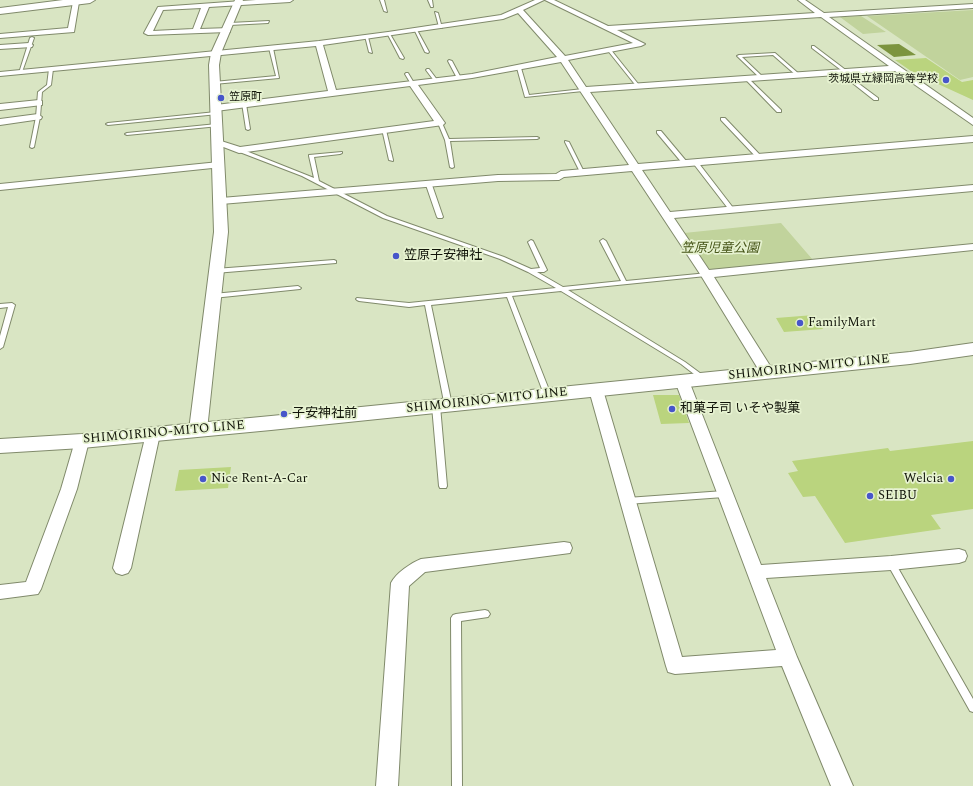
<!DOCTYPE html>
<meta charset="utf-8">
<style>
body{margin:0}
canvas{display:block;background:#d9e5c3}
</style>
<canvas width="973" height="786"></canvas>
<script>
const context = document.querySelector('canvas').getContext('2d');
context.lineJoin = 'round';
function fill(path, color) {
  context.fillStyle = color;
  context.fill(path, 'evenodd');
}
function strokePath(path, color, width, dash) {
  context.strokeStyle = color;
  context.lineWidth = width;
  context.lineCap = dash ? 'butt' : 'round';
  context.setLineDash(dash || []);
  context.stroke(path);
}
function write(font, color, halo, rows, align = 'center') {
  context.font = font + ' Spectral,"Noto Sans JP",serif';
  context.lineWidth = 3.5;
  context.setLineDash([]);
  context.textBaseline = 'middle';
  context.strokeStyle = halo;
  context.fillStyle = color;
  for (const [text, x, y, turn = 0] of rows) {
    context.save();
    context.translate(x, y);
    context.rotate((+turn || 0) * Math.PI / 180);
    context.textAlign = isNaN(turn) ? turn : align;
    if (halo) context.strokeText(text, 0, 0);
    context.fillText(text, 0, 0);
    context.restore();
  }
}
const green = new Path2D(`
 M973,10v67l-13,3 -93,-64z
 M861,16l25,16 -23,2 -23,-17z
 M781,223l32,37 -103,10 -26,-37z`);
const water = new Path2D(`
 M899,44l17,11 -22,2 -17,-12z`);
const building = new Path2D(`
 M926,58l36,24 11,-2v20l-48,-22h-4l-26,-18z
 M814,315l9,14 -39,3 -8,-14z
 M653,395h26l10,28 -28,1z
 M973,441v68l-42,6 10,14 -96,14 -30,-47 -12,1 -15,-24 10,-2 -6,-10 96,-13 2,3z
 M231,467l-3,21 -53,3 4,-21z`);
const service = new Path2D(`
 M380,0h4l3,12 -3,-1z
 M428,0h4l1,7h-2z
 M435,12l3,1 4,15 -3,-1z
 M269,21l-1,2 -38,2 -2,-1 2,-1z
 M414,29l3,1 12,22 -1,1 -3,-1z
 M387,33l3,1 14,24 -1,1 -3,-1z
 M365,36l3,1 4,16 -3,-1z
 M32,37l2,1 -12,34 -3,1 11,-35z
 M812,46h2l33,25v2h-2l-33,-25z
 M271,47l2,1 6,30 -65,6 -2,-1 2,-1 62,-6 -7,-28z
 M609,50h2l28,35v2h-2l-28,-35z
 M775,53l24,21v2h-2l-24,-21 -31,2 22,21 -3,1 -24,-23 2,-1z
 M449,60l3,1 9,17 -1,1 -3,-1 -9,-17z
 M519,67l2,1 8,27 54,-6 2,1 -2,1 -58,6 -8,-29z
 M51,68l2,1 -2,16 -9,7 -2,25 -6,30 -2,1 -2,-1 6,-30 2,-25 9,-7 2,-16z
 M427,69h2l9,12 -1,1h-2l-9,-12z
 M841,72h2l35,26v2h-4l-33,-26z
 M406,73h2l6,10 -1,1h-2l-6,-10z
 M746,78h2l33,32v2h-4l-31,-32z
 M242,103l4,1 4,25 -2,1 -2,-1z
 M216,112l2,1v1l-110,11 -2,-1 2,-1z
 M721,118h4l36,38v2h-4l-36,-38z
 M438,122l4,1 7,16 88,-2 2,1 -2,1 -87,2 4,26 -2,1 -2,-1 -5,-27 -7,-17z
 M217,124h2v2l-92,9 -2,-1 2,-1z
 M382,129l4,1 7,30v1l-4,-1z
 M657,131h4l26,31v2h-4l-26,-31z
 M565,141l4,1 15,30v1l-4,-1 -15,-30z
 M237,149h4l73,29 -5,-22v-1l33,-3v1l-2,1 -26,3 5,24 68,35 117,41 27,12 9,-1 -12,-26 3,-2 2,1 14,29 -3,2h-7l26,15 58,-6 -21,-40 3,-2 3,2 20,40 82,-8 1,1 -3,2 -138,14 117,72 23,17 -3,2h-2l-22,-17 -120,-73 -49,5 39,99 -4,2h-2l-38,-100 -76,8 21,100 -1,2h-6l-20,-102 -16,2 -50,-6 -2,-1 -1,-1 1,-1 52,5 147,-15 -28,-16 -28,-13 -117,-41 -81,-42 -65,-25z
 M693,161h4l37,48v2h-4l-37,-48z
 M429,183l3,2 11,32 -1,1h-4l-1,-1 -11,-32z
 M334,260l2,1v2l-121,10 -3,-2 3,-2z
 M298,286l3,2 -1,1 -87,9 -3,-2 3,-2z
 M12,303l3,2 -12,42 -3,2v-13l8,-29 -8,1v-4z
 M433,404h6l1,2 7,80 -1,2h-6l-1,-2 -7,-80z
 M724,491l3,1 1,2 -1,2 -3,1 -97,7 -3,-1 -1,-2 1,-2 3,-1z
 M891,560l3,1 79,138v13l-3,-1 -82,-146 -1,-2 1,-2z
 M485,610l3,1 2,3 -2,3 -27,4 1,165h-10l-1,-168 2,-3 3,-1z`);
const minor = new Path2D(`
 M76,0l3,2 -5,30 -74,6v-4l68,-6 5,-26z
 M256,0h37l-3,2 -81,5 -9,22 30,-1v4h-3l-79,3 -4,-2 14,-26zM201,8l-8,21 -40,2 10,-21z
 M535,0h9l-21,10 42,46 68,-13 -88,-43h9l54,26 207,-13 -17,-13h7l19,13 149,-9v4l-144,9 144,101v7l-78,-54 -305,21 48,72 335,-28v6l-331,28 28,42 303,-27v6l-299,27 35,52 264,-26v6l-259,27 60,95 -2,3h-10l-2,-3 -60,-98 -68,-103 -68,6 -5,3 -61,1 -277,23 -5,-3 5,-3 277,-23 58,-1 5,-3 68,-6 -68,-103 -89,16 -54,7 27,38 -2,2 -204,28 -26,-10 5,-3 22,7 194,-26 -24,-35 -194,25 -4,-3 4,-3 112,-14 -12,-45 -316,30v-4l319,-31 69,-9 113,-17zM518,13l39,44 -85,17 -136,16 -13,-45 180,-26zM821,17l68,49 -303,21 -18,-27 73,-14 4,-2 -28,-14z
 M29,43l4,2 -1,2 -32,2v-4z
 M39,100l3,1v4l-42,5v-6z
 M38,114l4,3 -1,2 -41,6v-6z
 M219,162l5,3 -2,2 -222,23v-6z
 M682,377l5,1 2,3 72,184 130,-9 68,-7 6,2 2,5 -2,5 -6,2 -68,7 -125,8 31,79 56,129h-22l-49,-120 -107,8 -7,-2 -2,-6 -77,-276 2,-3h10l2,3 79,267 94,-7 -101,-269 2,-3z
 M153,429l5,1 2,4 -29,134 -3,5 -6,2 -6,-2 -3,-5 33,-134 2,-4z
 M82,436l5,1 2,4 -12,48 -36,100 -3,5 -38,5v-14l26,-3 35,-93 14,-48 2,-4z
 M564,542l6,1 2,5 -2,5 -145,19 -16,14 -11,200h-22l15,-203c5,-10 20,-20 30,-24z`);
const tertiary = new Path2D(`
 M235,0h8l-22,53 -2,12 9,167 -21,198 -2,4 -7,2 -7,-2 -2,-4 25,-198 -5,-167 2,-12z`);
const secondary = new Path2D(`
 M973,343v12l-63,9 -639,66 -189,18 -82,5v-14l82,-5 189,-18 639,-64z`);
const trunk = new Path2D(`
 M63,0h32l-5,3 -90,11v-6z`);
const markers = [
 [946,80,4,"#4756ca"],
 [221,98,4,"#4756ca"],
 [396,256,4,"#4756ca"],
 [800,323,4,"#4756ca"],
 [672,409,4,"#4756ca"],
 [284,414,4,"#4756ca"],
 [203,479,4,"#4756ca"],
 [951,479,4,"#4756ca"],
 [870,496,4,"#4756ca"]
];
const farPoinames = [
 ["茨城県立緑岡高等学校",938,80],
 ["笠原町",229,98,"left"]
];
const parkNames = [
 ["笠原児童公園",720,249]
];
const poiNames = [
 ["笠原子安神社",404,256],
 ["FamilyMart",808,323],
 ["和菓子司 いそや製菓",680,409],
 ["子安神社前",292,414],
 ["Nice Rent-A-Car",211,479],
 ["Welcia",943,479,"right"],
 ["SEIBU",878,496]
];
const streetNames = [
 ["SHIMOIRINO-MITO LINE",809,368,-6],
 ["SHIMOIRINO-MITO LINE",487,401,-6],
 ["SHIMOIRINO-MITO LINE",164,433,-5]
];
fill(green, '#c1d39c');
fill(water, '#7c943f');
fill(building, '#bad47e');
strokePath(service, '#808a6b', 2);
strokePath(minor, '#808a6b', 2);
strokePath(tertiary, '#808a6b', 2);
strokePath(secondary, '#808a6b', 2);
strokePath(trunk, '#808a6b', 2);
fill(service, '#fff');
fill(minor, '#fff');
fill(tertiary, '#fff');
fill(secondary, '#fff');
fill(trunk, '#fff');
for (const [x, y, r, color] of markers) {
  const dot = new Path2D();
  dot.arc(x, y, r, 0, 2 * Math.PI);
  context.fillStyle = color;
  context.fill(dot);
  strokePath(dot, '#e6f2d0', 1.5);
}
write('11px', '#12150a', '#e6f2d0', farPoinames, 'right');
write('italic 13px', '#465518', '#e6f2d0', parkNames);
write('13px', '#12150a', '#e6f2d0', poiNames, 'left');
write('13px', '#12150a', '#e6f2d0', streetNames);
</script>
